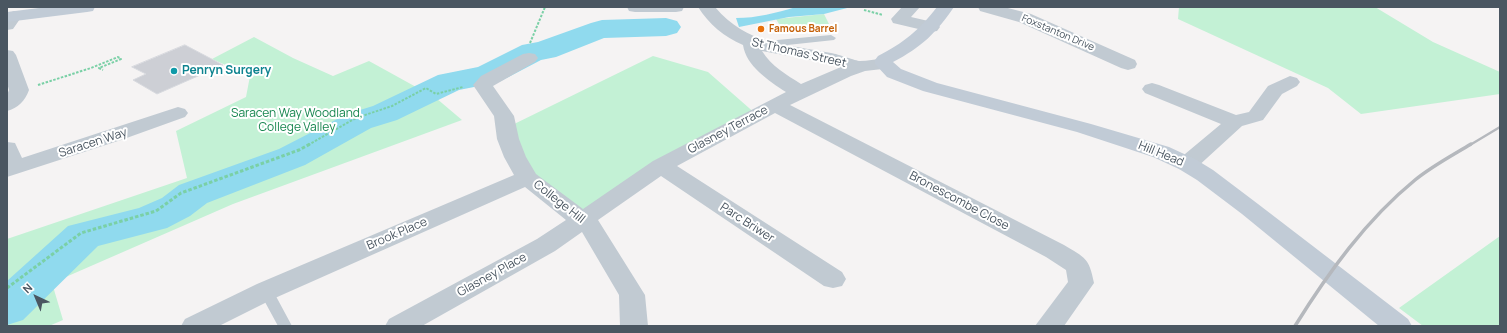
<!DOCTYPE html>
<style>
body{margin:0}
#map{position:relative;width:1507px;height:333px;overflow:hidden;background:#f5f3f3;font-family:Manrope,sans-serif}
canvas{display:block}
.frame{position:absolute;inset:0;border:8px solid #4a5661;pointer-events:none}
.north{position:absolute;left:16px;top:277px;width:40px;height:40px;-webkit-text-stroke:3px #fff;paint-order:stroke;rotate:316deg;font-size:11px;font-weight:700;line-height:16px;text-align:center;color:#4a5661}
.north::after{content:'';display:block;margin:auto;width:14px;height:18px;background:#4a5661;clip-path:polygon(50% 0,100% 100%,50% 72%,0 100%)}
</style>
<div id="map">
<canvas width="1507" height="333"></canvas>
<div class="frame"></div>
<div class="north">N</div>
</div>
<script>
const context = document.querySelector('canvas').getContext('2d');
context.lineJoin = 'round';
function fill(path, color) {
  context.fillStyle = color;
  context.fill(path, 'evenodd');
}
function strokePath(path, color, width, dash) {
  context.strokeStyle = color;
  context.lineWidth = width;
  context.lineCap = dash ? 'butt' : 'round';
  context.setLineDash(dash || []);
  context.stroke(path);
}
function write(font, color, halo, rows, align = 'center') {
  context.font = font + ' Manrope,sans-serif';
  context.lineWidth = 4;
  context.setLineDash([]);
  context.textBaseline = 'middle';
  context.strokeStyle = halo;
  context.fillStyle = color;
  for (const [text, x, y, turn = 0] of rows) {
    context.save();
    context.translate(x, y);
    context.rotate((+turn || 0) * Math.PI / 180);
    context.textAlign = isNaN(turn) ? turn : align;
    if (halo) context.strokeText(text, 0, 0);
    context.fillText(text, 0, 0);
    context.restore();
  }
}
const green = new Path2D(`
 M1179,7h196l58,35 67,30v22l-139,20 -33,-26 -150,-69z
 M824,14l7,14 -47,4 -8,-13z
 M254,37l39,21 40,18 36,-15 67,37 26,22 -229,84 -181,79 11,37 -14,6h-42v-87l180,-61 -11,-47 70,-34 4,-21 -38,-17z
 M653,56l55,16 49,43 -173,106 -57,-43 -21,-50z
 M1500,236v90h-77l-24,-18z`);
const water = new Path2D(`
 M796,7h55l-27,7 -35,3 -50,10 -3,-9c21,0 40,-5 60,-11z`);
const river = new Path2D(`
 M666,18l11,3 4,6 -4,6 -11,3 -62,2 -48,19 -15,3 -42,22 -40,8 -62,30 -26,8 -66,37 -98,38 -17,13 -23,12 -69,18 -75,74 -16,5v-44l61,-55 71,-18 23,-10 17,-13 100,-36 68,-35 26,-8 65,-31 40,-8 44,-22 16,-3 53,-19 11,-3z`);
const building = new Path2D(`
 M185,45l38,20 -66,29 -24,-14 13,-6 -14,-7z`);
const pathFar1 = new Path2D(`
 M864,10l19,5
 M530,43l15,-36
 M38,85l53,-17 27,-11 3,2 -22,9 4,2
 M308,145l48,-27 36,-12 34,-18 10,6 27,-7`);
const path = new Path2D(`
 M7,288l74,-55 75,-22 25,-18 118,-43 11,-6`);
const lane = new Path2D(`
 M831,35l5,3 -2,2 -56,6 -9,5 -5,-3 4,-5 9,-3z
 M266,286l5,1 21,39h-14l-19,-35 2,-4z`);
const street = new Path2D(`
 M627,7h57l-2,4 -6,1h-41l-6,-1z
 M698,7h17c32,38 71,37 116,46 7,1 25,8 29,8 11,0 20,-4 31,-1l2,4 -2,4 -26,3 -14,5 -61,29 274,140c21,13 25,12 30,38l-30,43h-29l33,-44 -2,-12 -20,-13 -271,-144 -98,53 165,106 4,7 -4,7 -9,2 -9,-2 -163,-110 -63,44 47,75 3,31h-28l-1,-31 -37,-63 -27,19 -133,75h-37l4,-7 148,-80 29,-19 -41,-33 -250,111 -56,28h-38l4,-7 72,-35 257,-109 -10,-18 -7,-18 -3,-23 -21,-31 8,-9 42,-22 6,-1 6,1 3,4 -3,4 -42,24 21,30 5,23 7,18 10,17 47,35 70,-48 133,-69c-17,-11 -40,-26 -43,-47 -19,-8 -34,-21 -45,-38zM762,51l71,13 8,3 -40,17c-14,-9 -30,-18 -39,-33z
 M902,7h18l-9,10 26,6 3,4 -3,4 -6,1 -38,-9 -2,-4z
 M978,7h26l27,7 104,46 2,4 -2,4 -7,2 -7,-2 -102,-46 -39,-11z
 M14,11l6,1 2,4 -9,13 -6,1v-16z
 M7,50l6,1 3,4 13,35c-4,11 -11,18 -22,21v-16l2,-5 -2,-7z
 M1290,76l7,2 3,4 -3,4 -15,8 -19,26 -21,6 -47,43 -8,2 -8,-2 -3,-5 3,-5 42,-35 -76,-31 -3,-4 3,-4 7,-2 7,2 77,30 13,-3 19,-26z
 M178,107l7,2 3,4 -3,4 -64,23 -114,37v-35l8,1 7,15z`);
const secondary = new Path2D(`
 M47,7h48l-2,4 -6,1 -80,10v-10z
 M937,7h17c-18,26 -32,40 -61,55l8,7 36,14 154,41 78,23 26,12 18,11 45,34 150,115 4,7h-33l-137,-112 -45,-34 -18,-11 -26,-12 -76,-25 -154,-41 -36,-14 -12,-13v-4l3,-4c26,-13 41,-26 59,-49z`);
const railFar1 = new Path2D(`
 M1470,145l30,-18`);
const rail = new Path2D(`
 M1295,326c33,-53 71,-106 120,-146 17,-14 38,-25 56,-36`);
const markers = [
 [761,29,4,"#e8710a"],
 [174,71,4,"#0f9aa8"]
];
const farFoodnames = [
 ["Famous Barrel",769,29]
];
const farStreetnames = [
 ["Foxstanton Drive",1058,33,23]
];
const streetNames = [
 ["St Thomas Street",799,53,13],
 ["Glasney Terrace",728,130,-28],
 ["Saracen Way",93,143,-18],
 ["Hill Head",1161,154,22],
 ["Bronescombe Close",959,201,28],
 ["College Hill",559,202,38],
 ["Parc Briwer",747,223,33],
 ["Brook Place",397,234,-23],
 ["Glasney Place",492,275,-29]
];
const cultureNames = [
 ["Penryn Surgery",182,71]
];
const parkNames = [
 ["Saracen Way Woodland,",297,114],
 ["College Valley",297,128]
];
fill(green, '#c3f1d5');
fill(water, '#90daee');
fill(river, '#90daee');
fill(building, '#cdcfd5');
strokePath(building, '#d7d9de', 1);
strokePath(pathFar1, '#7ad0a6', 2, [2.5, 1.5]);
strokePath(path, '#7ad0a6', 3, [3.5, 2]);
fill(lane, '#c1cad2');
fill(street, '#c1cad2');
fill(secondary, '#c1cbd6');
strokePath(railFar1, '#b5b8bd', 2.5);
strokePath(rail, '#b5b8bd', 3.5);
for (const [x, y, r, color] of markers) {
  const dot = new Path2D();
  dot.arc(x, y, r, 0, 2 * Math.PI);
  context.fillStyle = color;
  context.fill(dot);
  strokePath(dot, '#fff', 1.5);
}
write('bold 10px', '#c56008', '#fff', farFoodnames, 'left');
write('10px', '#4a5661', '#fff', farStreetnames);
write('12px', '#4a5661', '#fff', streetNames);
write('bold 12px', '#0d838f', '#fff', cultureNames, 'left');
write('12px', '#17864f', '#fff', parkNames);
</script>
